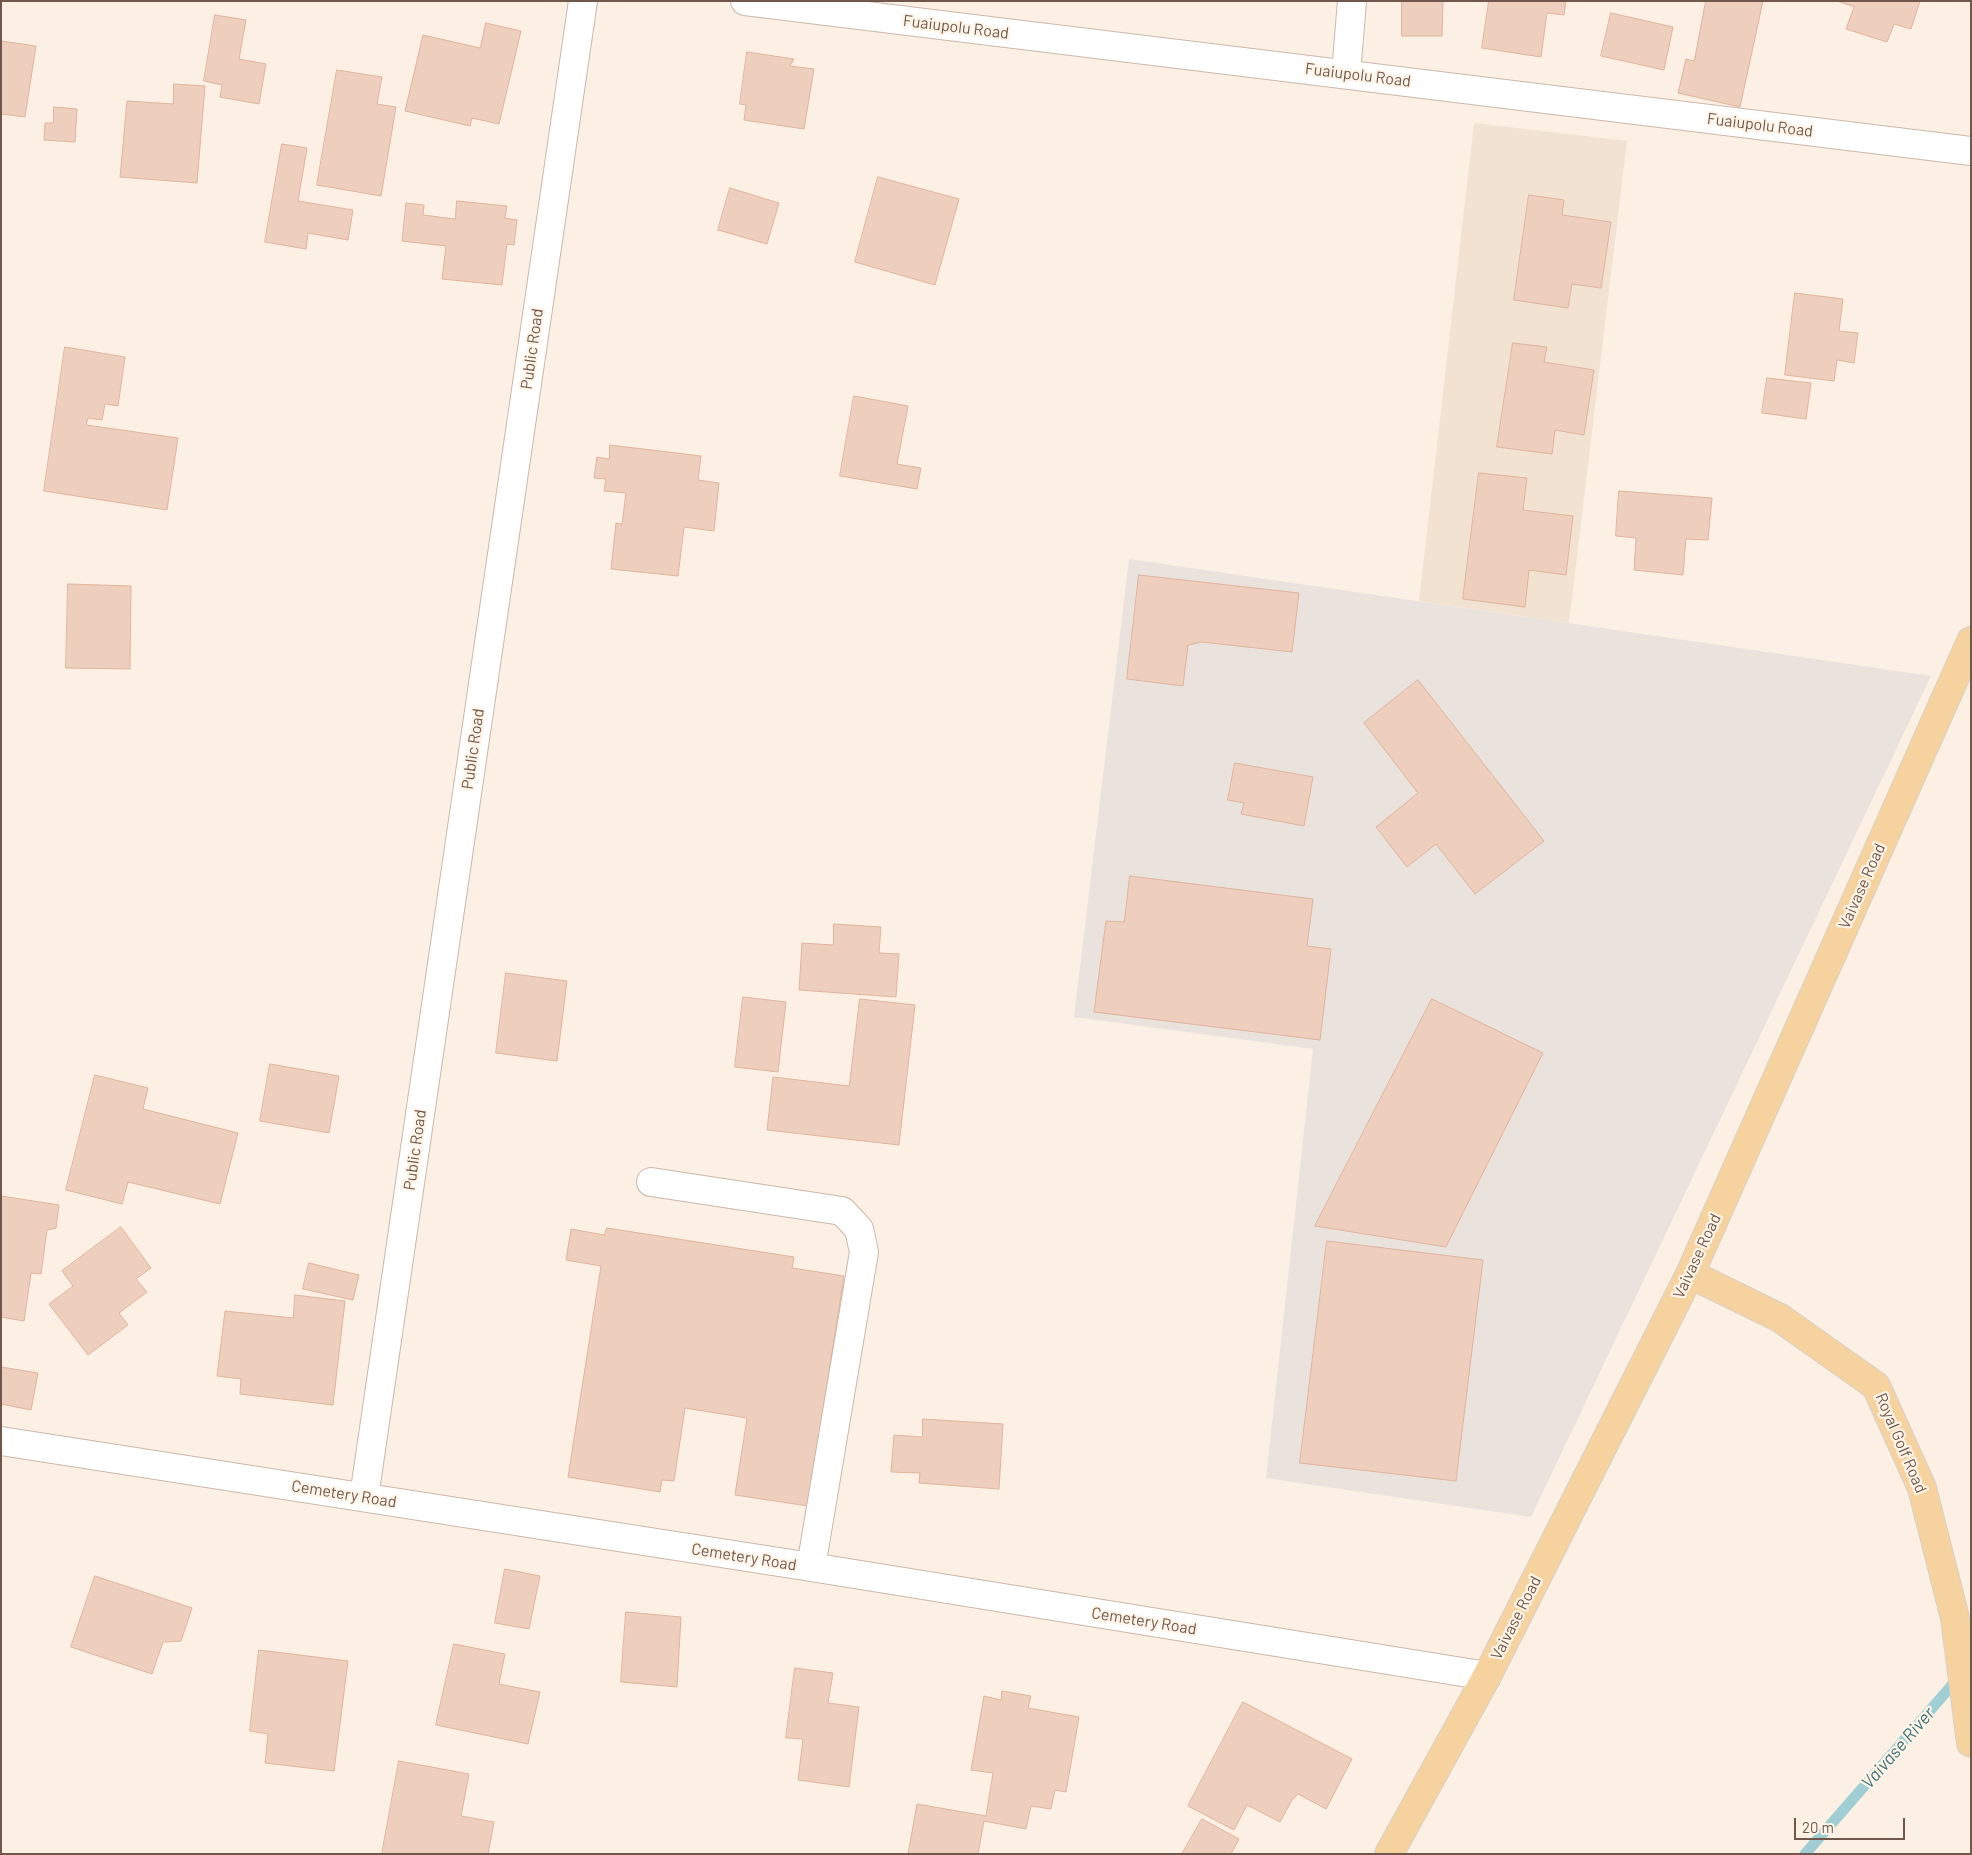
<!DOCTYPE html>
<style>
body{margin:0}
#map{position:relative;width:1972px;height:1855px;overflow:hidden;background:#fbf0e3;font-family:Barlow,sans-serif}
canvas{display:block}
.frame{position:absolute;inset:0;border:2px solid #71574b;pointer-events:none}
.scale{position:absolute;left:1794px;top:1818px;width:111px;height:22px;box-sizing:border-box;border:2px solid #71574b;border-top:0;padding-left:6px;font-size:15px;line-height:18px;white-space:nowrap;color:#71574b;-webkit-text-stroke:4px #fef5e8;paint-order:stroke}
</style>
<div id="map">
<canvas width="1972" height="1855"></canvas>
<div class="frame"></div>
<div class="scale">20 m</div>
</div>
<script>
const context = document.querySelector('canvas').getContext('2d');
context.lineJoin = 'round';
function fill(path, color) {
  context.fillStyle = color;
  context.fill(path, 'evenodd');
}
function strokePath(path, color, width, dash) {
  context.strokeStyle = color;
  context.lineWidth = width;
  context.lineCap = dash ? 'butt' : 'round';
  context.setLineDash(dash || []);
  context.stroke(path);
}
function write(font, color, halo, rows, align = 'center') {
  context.font = font + ' Barlow,sans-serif';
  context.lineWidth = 4.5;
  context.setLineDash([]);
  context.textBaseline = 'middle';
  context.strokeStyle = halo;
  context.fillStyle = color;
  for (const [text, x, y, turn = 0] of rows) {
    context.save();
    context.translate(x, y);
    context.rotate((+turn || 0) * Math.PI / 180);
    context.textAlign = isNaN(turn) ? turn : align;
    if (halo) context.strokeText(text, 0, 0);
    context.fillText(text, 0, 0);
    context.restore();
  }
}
const residential = new Path2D(`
 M1474,123l153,18 -58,482 -150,-22z`);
const industrial = new Path2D(`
 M1129,559l802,117 -400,841 -265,-39 47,-429 -239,-32z`);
const stream = new Path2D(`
 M1805,1854l155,-178`);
const building = new Path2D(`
 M1402,1h41l-1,35h-40z
 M1489,1h77l-2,14 -17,-2 -6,44 -59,-9z
 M1706,1h57l-23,106 -62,-14 8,-34 8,2z
 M1837,1h83l-9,28 -17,-5 -7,18 -41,-13 8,-22z
 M1611,13l62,14 -9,43 -63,-14z
 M215,15l31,5 -7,39 27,5 -7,40 -39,-7 2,-12 -18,-4z
 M486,23l35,8 -22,93 -27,-6 -2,8 -65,-15 18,-76 57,13z
 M1,41l35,5 -11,71 -24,-3z
 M747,52l47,7 -4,7 24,3 -10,60 -60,-9 2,-15 -6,-1z
 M337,70l45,7 -5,27 19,3 -15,89 -64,-11z
 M174,84l31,2 -8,97 -77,-6 7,-76 46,3z
 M54,107l23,2 -2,33 -31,-2 1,-17h8z
 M282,144l25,4 -9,53 55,9 -5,30 -40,-7 -2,16 -41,-7z
 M878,177l81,22 -24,86 -80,-23z
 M730,188l49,15 -12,41 -49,-14z
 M1529,195l35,5 -2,15 49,7 -10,66 -29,-4 -4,24 -54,-8z
 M457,201l50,5 -2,12 12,2 -3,25 -7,-1 -5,41 -60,-6 4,-33 -44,-5 4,-38 18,2 -1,10 32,4z
 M1795,293l48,6 -4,32 19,2 -4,30 -17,-3 -3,21 -49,-6z
 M1513,343l34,4 -3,15 50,8 -10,65 -29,-5 -3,24 -55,-7z
 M65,347l60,10 -7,49 -13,-2 -3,16 -14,-2 -2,7 92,13 -11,72 -123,-19z
 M1767,378l44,5 -5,36 -44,-6z
 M854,396l54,10 -11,58 24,4 -4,21 -77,-13z
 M610,445l91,11 -3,24 21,3 -5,48 -30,-4 -6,49 -67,-7 5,-46 6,1 4,-31 -22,-2 2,-12 -12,-1 3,-21 12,2z
 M1479,473l48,5 -4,32 50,6 -7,59 -37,-5 -4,37 -62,-8z
 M1619,491l93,7 -4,42 -22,-1 -3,36 -49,-5 2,-32 -20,-2z
 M1139,575l160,18 -7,59 -90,-10 -14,3 -5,41 -56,-7z
 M68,584l63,2 -1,83 -64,-1z
 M1418,680l126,161 -69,53 -39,-50 -29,23 -31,-40 42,-34 -54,-70z
 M1235,763l78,14 -9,49 -63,-12 3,-11 -16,-3z
 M1130,876l183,23 -6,47 24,3 -11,91 -226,-28 12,-91 18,1z
 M834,924l47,3 -2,26 20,1 -3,43 -97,-7 3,-47 31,2z
 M506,973l61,8 -10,80 -61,-8z
 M743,997l43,5 -8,70 -43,-5z
 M860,999l55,6 -16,140 -132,-15 6,-53 76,9z
 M1432,999l111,54 -97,194 -131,-21z
 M270,1064l69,12 -10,57 -69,-12z
 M95,1075l53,13 -5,21 95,24 -18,71 -92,-22 -6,22 -56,-14z
 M1,1196l58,9 -3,23 -9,2 -6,44 -10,-1 -7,48 -23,-4z
 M121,1227l30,41 -15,11 11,13 -28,21 9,12 -40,30 -39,-51 24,-18 -11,-15z
 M607,1228l187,29 -2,11 52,8 -36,230 -73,-11 12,-77 -62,-10 -11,73 -12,-1 -2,12 -92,-15 33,-211 -35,-6 5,-31 33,6z
 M1327,1241l156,19 -27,221 -156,-18z
 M309,1263l50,12 -6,25 -50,-11z
 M295,1295l50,6 -12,104 -93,-11 1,-15 -24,-3 8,-65 68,7z
 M1,1367l37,6 -7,37 -30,-6z
 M923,1419l80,5 -4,65 -80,-6 1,-10 -29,-1 3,-37 28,2z
 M505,1569l35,7 -11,53 -34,-6z
 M95,1576l97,32 -11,33 -18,1 -11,32 -81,-27z
 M626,1612l55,5 -4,70 -56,-5z
 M454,1644l51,10 -6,30 41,8 -12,52 -92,-19z
 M259,1650l89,11 -14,110 -69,-8 3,-29 -18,-3z
 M795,1668l38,5 -5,30 31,4 -10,80 -51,-7 5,-41 -17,-1z
 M1002,1691l29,5 -3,12 51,9 -13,75 -11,-2 -4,19 -20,-3 -5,23 -42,-8 -6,33h-70l9,-50 69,12 7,-43 -22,-3 13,-74 17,4z
 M1243,1702l109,57 -26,50 -28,-15 -6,6 -12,22 -33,-17 -13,25 -46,-24z
 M399,1761l70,13 -8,42 33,6 -6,32h-106z
 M1202,1819l37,20 -8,15h-49z`);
const minor = new Path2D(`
 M745,1l1226,150
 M1346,74l6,-73
 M651,1182l191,29 17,18 5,23 -53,315
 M1,1441l810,126 676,109
 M364,1497l219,-1496`);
const major = new Path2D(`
 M1690,1274l90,44 96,68 46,102 33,130 16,125
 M1389,1854l98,-178 203,-402 281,-633`);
const streetNames = [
 ["Fuaiupolu Road",956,27,7],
 ["Fuaiupolu Road",1358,75,7],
 ["Fuaiupolu Road",1760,125,7],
 ["Public Road",532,349,-82],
 ["Public Road",473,749,-82],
 ["Vaivase Road",1862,886,-66],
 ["Public Road",415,1150,-82],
 ["Vaivase Road",1697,1256,-65],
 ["Royal Golf Road",1901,1443,67],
 ["Cemetery Road",344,1494,9],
 ["Cemetery Road",744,1557,9],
 ["Vaivase Road",1516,1618,-63],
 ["Cemetery Road",1144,1621,9]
];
const waterNames = [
 ["Vaivase River",1898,1748,-49]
];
fill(residential, '#f2e2d2');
fill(industrial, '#eae3dd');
strokePath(stream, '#a0ced4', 11);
fill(building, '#eecebc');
strokePath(building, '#e0b49d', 1);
strokePath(minor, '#cbb8aa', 30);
strokePath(major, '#d7d0cd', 30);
strokePath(minor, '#fff', 28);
strokePath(major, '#f6d29f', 28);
write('16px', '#71574b', '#fef5e8', streetNames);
write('italic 18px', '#43757c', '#fef5e8', waterNames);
</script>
